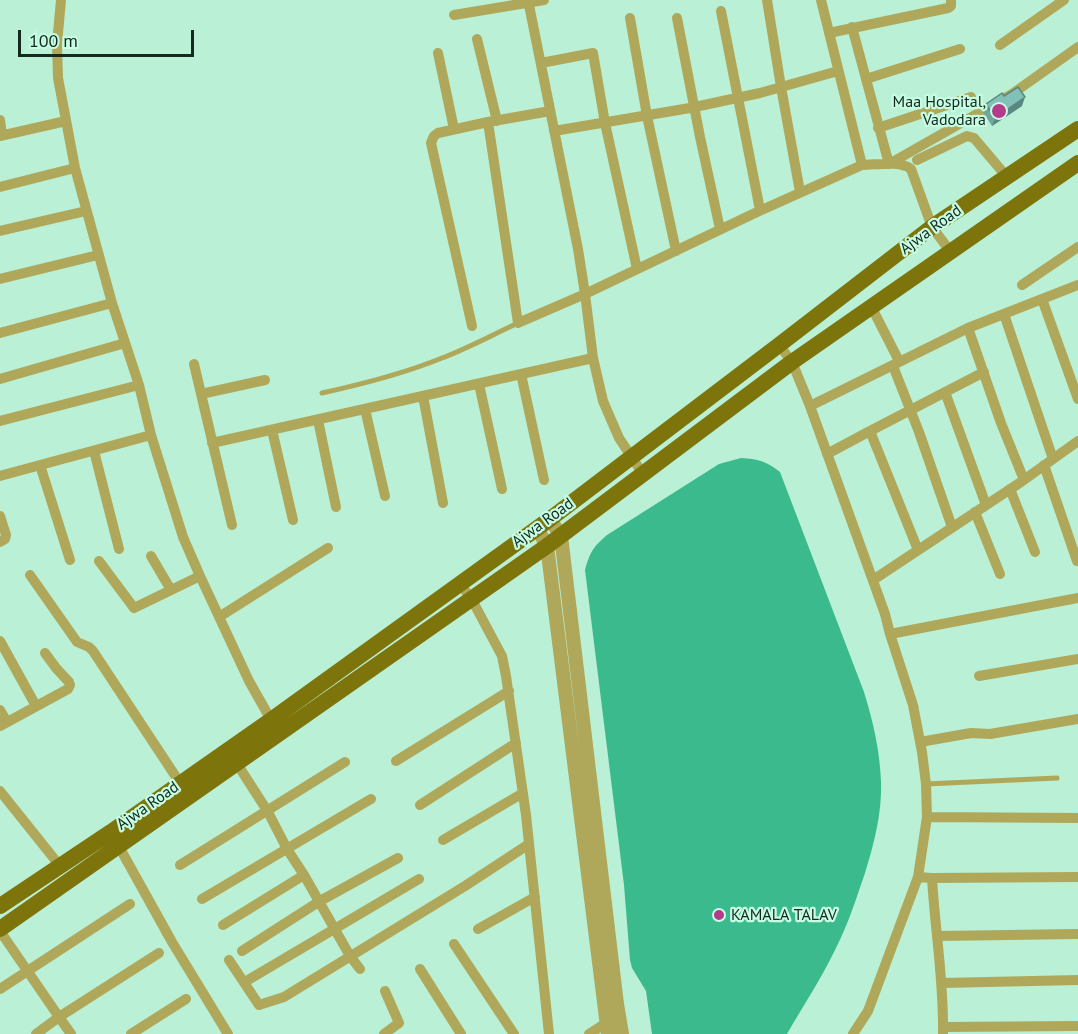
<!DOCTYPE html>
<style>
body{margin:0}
#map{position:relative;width:1078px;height:1034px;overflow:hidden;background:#b9f0d6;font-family:"PT Sans",sans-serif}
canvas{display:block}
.scale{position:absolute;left:18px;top:30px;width:176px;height:27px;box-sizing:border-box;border:3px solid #142920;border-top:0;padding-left:8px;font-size:18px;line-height:21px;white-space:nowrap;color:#142920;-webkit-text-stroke:4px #c6fde3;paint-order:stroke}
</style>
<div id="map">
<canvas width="1078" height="1034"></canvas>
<div class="scale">100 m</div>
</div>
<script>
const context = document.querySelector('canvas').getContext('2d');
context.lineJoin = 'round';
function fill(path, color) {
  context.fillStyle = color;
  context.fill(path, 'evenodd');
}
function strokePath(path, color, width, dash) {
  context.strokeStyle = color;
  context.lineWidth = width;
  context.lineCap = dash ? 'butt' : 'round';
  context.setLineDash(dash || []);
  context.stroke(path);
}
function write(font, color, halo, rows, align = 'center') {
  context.font = font + ' "PT Sans",sans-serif';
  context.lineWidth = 4.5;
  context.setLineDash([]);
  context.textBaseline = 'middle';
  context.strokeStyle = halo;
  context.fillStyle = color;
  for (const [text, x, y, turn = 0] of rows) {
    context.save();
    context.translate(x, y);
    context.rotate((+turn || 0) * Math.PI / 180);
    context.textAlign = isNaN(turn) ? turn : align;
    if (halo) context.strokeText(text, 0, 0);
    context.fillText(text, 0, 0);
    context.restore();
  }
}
const water = new Path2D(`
 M741,458c17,1 25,3 39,14l84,220c9,29 16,59 17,90 1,32 -7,61 -16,91 -9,26 -17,52 -30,77 -14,29 -32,56 -48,84h-135l-6,-43 -14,-23 -2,-8 -6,-75 -39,-315c5,-18 8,-23 22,-35l112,-71z`);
const service = new Path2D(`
 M322,393c41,-9 81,-19 120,-35 26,-10 50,-23 76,-35
 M926,784l131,-6`);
const minor = new Path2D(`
 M61,0l-4,44 1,34 17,90 37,135 27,82 12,50 32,102 17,39 49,105 22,39
 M528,0l50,249 7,45 8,64 10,43 16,37 24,36
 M767,0l14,87 19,105
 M821,0l41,165c15,0 37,-5 49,4l21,58 18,24
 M721,11l39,199
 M454,15l90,-15
 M630,18l17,98 29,135
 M677,18l23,119 20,92
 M852,27l37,137 123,-70 66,-47
 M829,33l119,-25 3,-2v-6
 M477,39l20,82
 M1000,45l64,-45
 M438,53l16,76
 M541,63l52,-10 12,70 32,146
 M866,79l94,-30
 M0,120l2,15
 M488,122l30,201 67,-29 170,-81 107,-48
 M878,128l93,-31
 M554,131l136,-23 70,-15 78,-22
 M0,136l66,-15
 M917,160l50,-24 7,2 33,39
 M0,187l75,-19
 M0,231l86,-20
 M0,279l98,-24
 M1022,285l56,-38
 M1042,299l36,100
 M871,306l28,55
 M1004,314l49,145
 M472,326l-41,-183 3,-7 4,-3 50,-11 62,-11
 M968,328l33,95 23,57
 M0,333l112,-30
 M779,345l13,17 18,44 75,208 5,20 23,71 9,47 4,32 1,33 -9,60 -50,134 -15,23
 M194,364l38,161
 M893,366l26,66 33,95
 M521,374l23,106
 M0,379l125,-36
 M479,384l23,105
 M945,392l41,113
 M201,394l64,-14
 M423,396l20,107
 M810,406l158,-78 110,-43
 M365,409l20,87
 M318,420l18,87
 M0,421l139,-36
 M272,430l21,90
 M212,443l381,-85
 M94,451l25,98
 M827,454l43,-23
 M40,465l30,95
 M1044,465l33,96
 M0,476l151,-41
 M1010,489l25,63
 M975,512l25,62
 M0,516l6,19 -1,4 -5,3
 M918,550l-48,-119 114,-59
 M151,556l20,34
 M99,561l35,47 66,-32
 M30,575l47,67 12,5 4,4 87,132
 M873,580l148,-98 57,-41
 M460,584l11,14 31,58 4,20 20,139 23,219
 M219,617l109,-69
 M890,634l188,-36
 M0,641l36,65
 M979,676l99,-17
 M0,710l7,12
 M0,726l68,-37 2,-4 -1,-3 -13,-14 -11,-15
 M920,742l51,-9 19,1 88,-15
 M234,759l34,53 19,37 17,26 46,81 10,13
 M396,761l113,-70
 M0,791l60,75
 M420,805l96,-62
 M927,817l151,1
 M443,840l80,-47
 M117,843l55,99 56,92
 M180,865l165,-103
 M918,877l14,1c3,52 12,103 11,156
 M932,878l146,-1
 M202,899l169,-100
 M223,925l81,-50
 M478,929l57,-32
 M0,931l59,86 -23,17
 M938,936l140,-2
 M454,944l60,90
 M242,951l78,-50 78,-43
 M229,960l30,45 25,-8 181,-111 64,-42
 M420,969l41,65
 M248,980l171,-101
 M942,983l136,-3
 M0,989l130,-85
 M943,1027l135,-1
 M71,1034l-12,-17 100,-64
 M131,1034l55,-35
 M384,1034l15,-11 -14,-32
 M589,1034l22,-14`);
const tertiary = new Path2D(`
 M550,519l11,17 56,468 5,30
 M537,528l10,18 61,488`);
const primary = new Path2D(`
 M0,906l111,-74 160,-112 279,-201 229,-174 153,-118 146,-98
 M0,929l547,-383 245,-184 286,-199`);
const wall = new Path2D(`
 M986,104l36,2 -30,20 -9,-14z`);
const shadedWall = new Path2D(`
 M1025,97l-3,9 -30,20 3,-8z`);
const building = new Path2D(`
 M1018,87l7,10 -30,21 -9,-14 16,-11 2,3z`);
const markers = [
 [999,111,8,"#b63a8b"],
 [719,915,6,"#b63a8b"]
];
const poiNames = [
 ["Maa Hospital,",986,102],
 ["Vadodara",986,120],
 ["KAMALA TALAV",731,915,"left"]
];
const streetNames = [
 ["Ajwa Road",931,230,-36],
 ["Ajwa Road",543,523,-36],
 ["Ajwa Road",148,806,-35]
];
fill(water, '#3bbb8d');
strokePath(service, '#afa85a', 5);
strokePath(minor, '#afa85a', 10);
strokePath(tertiary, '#afa85a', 14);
strokePath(primary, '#7d750b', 16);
fill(wall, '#70a69e');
fill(shadedWall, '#5b8781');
fill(building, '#82c1b8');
strokePath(building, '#5b8781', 1.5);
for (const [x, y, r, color] of markers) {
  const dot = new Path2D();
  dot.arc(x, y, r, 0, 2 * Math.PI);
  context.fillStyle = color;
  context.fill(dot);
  strokePath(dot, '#c6fde3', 2);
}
write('16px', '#142920', '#c6fde3', poiNames, 'right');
write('16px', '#142920', '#c6fde3', streetNames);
</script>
